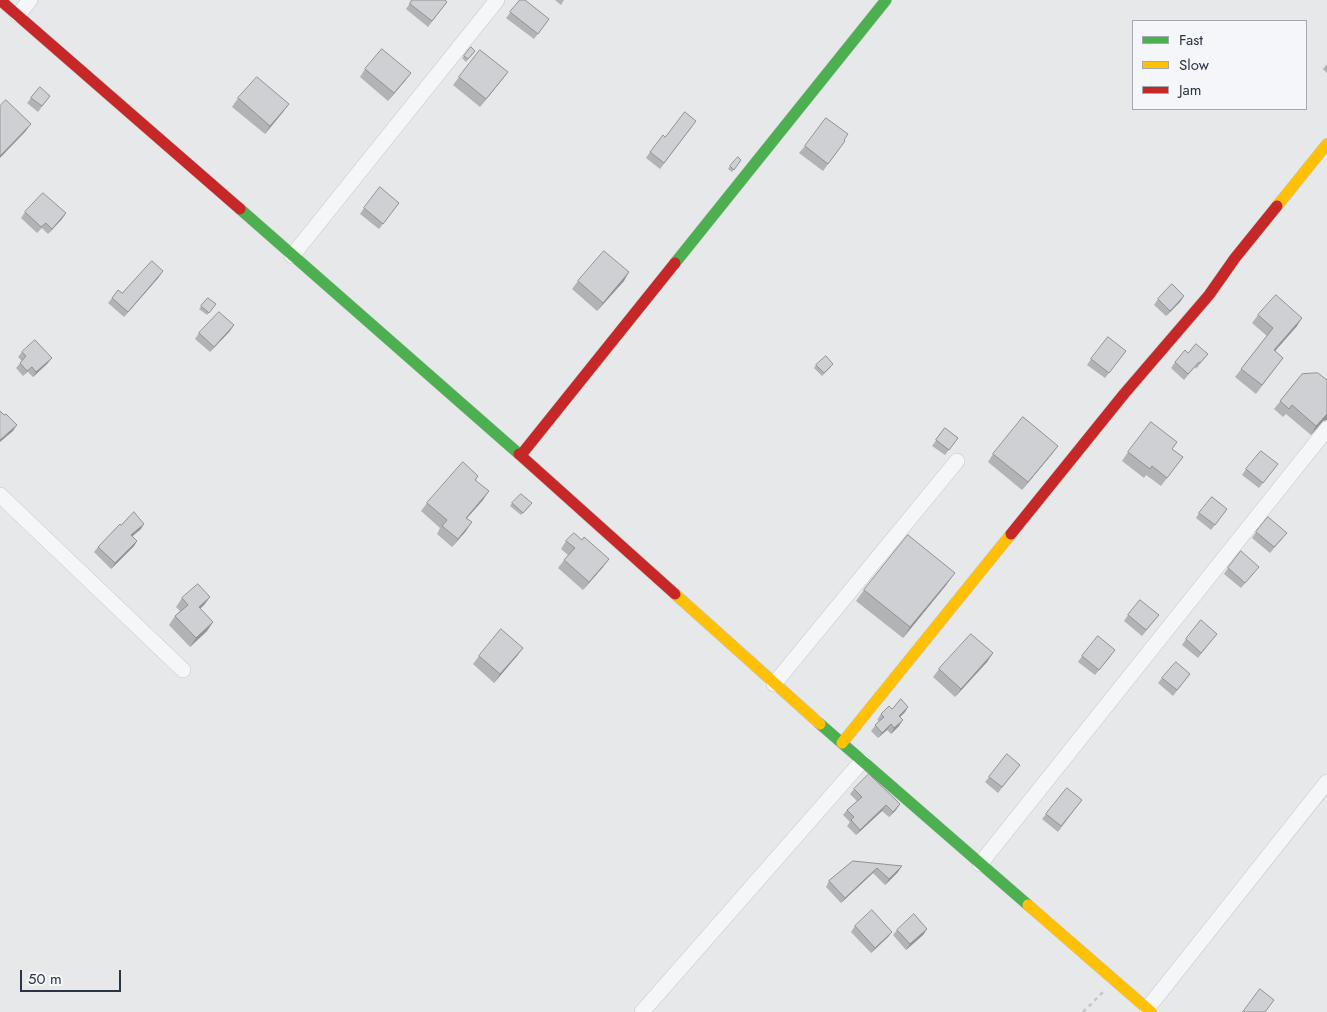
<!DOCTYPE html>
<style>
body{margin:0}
#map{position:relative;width:1327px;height:1012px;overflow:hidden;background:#e6e8ea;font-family:Jost,sans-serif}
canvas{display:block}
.legend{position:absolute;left:1132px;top:20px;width:175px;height:90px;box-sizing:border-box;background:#f4f6f9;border:1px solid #a4a8b1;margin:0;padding:6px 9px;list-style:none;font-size:15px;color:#2b3445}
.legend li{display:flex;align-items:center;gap:10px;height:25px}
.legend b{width:25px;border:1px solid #a4a8b1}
.scale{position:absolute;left:20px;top:970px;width:101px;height:22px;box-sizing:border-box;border:2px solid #2b3445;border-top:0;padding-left:6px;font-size:15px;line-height:18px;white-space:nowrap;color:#2b3445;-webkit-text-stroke:4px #f4f6f9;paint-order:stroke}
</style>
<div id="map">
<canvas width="1327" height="1012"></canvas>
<ul class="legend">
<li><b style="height:6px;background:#4caf50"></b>Fast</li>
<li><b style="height:6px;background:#ffc107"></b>Slow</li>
<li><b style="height:6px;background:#c62828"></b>Jam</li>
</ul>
<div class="scale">50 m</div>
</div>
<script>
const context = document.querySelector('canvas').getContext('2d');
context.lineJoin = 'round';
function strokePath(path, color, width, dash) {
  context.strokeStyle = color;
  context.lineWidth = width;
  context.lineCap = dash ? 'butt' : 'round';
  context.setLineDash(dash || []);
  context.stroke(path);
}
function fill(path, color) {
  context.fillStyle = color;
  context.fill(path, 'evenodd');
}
const path = new Path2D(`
 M1083,1012l20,-20`);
const street = new Path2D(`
 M18,15l12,-15
 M292,256l205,-256
 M0,495l183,175
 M774,684l183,-223
 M980,864l347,-435
 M1147,1009l180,-227
 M642,1012l220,-251`);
const fast = new Path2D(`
 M240,209l279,245
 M675,263l211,-263
 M820,724l208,181`);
const slow = new Path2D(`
 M1277,206l50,-62
 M675,594l145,130
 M842,743l169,-209
 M1028,905l123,107`);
const jam = new Path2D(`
 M0,0l240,209
 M519,454l156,140
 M521,455l154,-192
 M1011,534l113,-140 85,-99 26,-37 42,-52`);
const wall = new Path2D(`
 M412,0l35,2 -19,25 -22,-18z
 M520,0l29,19 -15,20 -28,-21z
 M555,0h9l-3,5z
 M475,51l-9,11 -4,-4 2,-2z
 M1327,64v9l-4,-4z
 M365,69l46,4 -23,28 -28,-24z
 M508,72l-28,35 -27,-22 6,-8z
 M50,96l-12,16 -11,-9 4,-5z
 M238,98l51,6 -6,8 -18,22 -33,-27z
 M692,127l-32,42 -14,-11 4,-6 15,-15z
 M844,140l1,1 -22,30 -24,-18 6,-7z
 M741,160l-9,12 -4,-3 2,-3z
 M399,203l-20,26 -19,-15 4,-6z
 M25,212l41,1 -4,6 -14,15 -6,-6 -5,5 -16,-15z
 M159,277l-35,40 -16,-14 4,-5z
 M578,281h46l-27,30 -25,-22z
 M1184,296l-4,6 -14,14 -12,-11 4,-6z
 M208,298l8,6 -9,11 -8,-6z
 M1258,315l39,11 -22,25 8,7 -27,36 -21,-17 32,-41 -15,-13z
 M230,331l-20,21 -15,-13 4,-6z
 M1126,351l-21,27 -18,-13 4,-6z
 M22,352l26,11 -15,14 -5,-5 -5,4 -7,-8 6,-7 -4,-4z
 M1188,353l20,1 -12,15 -1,-2 -11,13 -13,-12 4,-6z
 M816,365l15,2 -9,9 -8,-8z
 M1302,374l21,47 -12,14 -25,-21 -3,3 -9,-8z
 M945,428l13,10 -13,17 -13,-9z
 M1058,446l-6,8 -30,36 -34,-28 5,-8z
 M1172,449l11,8 -22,29 -15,-11 -2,3 -22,-17 6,-9z
 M1246,469h28l-15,19 -17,-13z
 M478,476l-2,4 7,20 -16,18 -1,13 -14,16 -15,-13 3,-6 -19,-17 6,-8z
 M512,503l18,3 -9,9 -11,-9z
 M1227,509l-16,21 -15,-12 3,-5z
 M121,525l20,4 -9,7 5,5 -3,5 -23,23 -17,-17 4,-5z
 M1256,532l27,6 -13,15 -18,-15z
 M582,540l27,19 -6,8 -20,23 -25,-22 10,-13 -7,-6 5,-8z
 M1228,568l27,4 -14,16 -17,-14z
 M947,584l-44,54 -47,-37 8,-11z
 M210,597l-6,8 -4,4 13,13 -6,9 -17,16 -21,-22 6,-9 5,-5 -4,-4 6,-9z
 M1128,615h31l-17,21 -18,-15z
 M1217,634l-19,24 -16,-13 4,-6z
 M523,648l-6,8 -23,27 -21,-19 6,-8z
 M993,653l-6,9 -32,35 -22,-20 6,-8z
 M1082,656h29l-16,19 -17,-13z
 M1190,674l-17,22 -15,-13 4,-5z
 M908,707l-3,5 -5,5 -1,9 -8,8 -4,-4 -9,8 -7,-7 8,-10 -2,-1 4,-6 11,-5z
 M1016,770l-18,23 -13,-11 4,-5z
 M854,789l46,15 -4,6 -7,7 -7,-6 -26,24 -9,-9 3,-4 -7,-7 4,-5 10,-9 -7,-7z
 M1082,800l-24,32 -16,-13 4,-5z
 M853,861l45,11 -13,13 -12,-12 -32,30 -15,-16 3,-6z
 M855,926l37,6 -4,5 -17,16 -20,-21z
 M927,929l-4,6 -17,15 -13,-15 4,-5z`);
const shadedWall = new Path2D(`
 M508,72l-6,8 -22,27 6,-8z
 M411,73l-6,8 -17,20 6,-8z
 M289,104l-6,8 -18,22 5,-8z
 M31,124l-6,8 -25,26v-2z
 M66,213l-4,6 -14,15 4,-5z
 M163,271l-4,6 -35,40 4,-5z
 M629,272l-5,9 -27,30 6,-8z
 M1184,296l-4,6 -14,14 4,-5z
 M1302,318l-5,8 -29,33 6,-9z
 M234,325l-4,6 -20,21 4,-5z
 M52,358l-4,5 -15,14 3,-5z
 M1327,414v6l-4,1 -12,14 5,-9z
 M17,425l-4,6 -13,11v-2z
 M1058,446l-6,8 -30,36 6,-8z
 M489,491l-6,9 -23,26 6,-8z
 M472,522l-6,9 -14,16 6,-8z
 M144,524l-3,5 -13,11 3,-5z
 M137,541l-3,5 -23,23 4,-6z
 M609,559l-6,8 -20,23 6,-8z
 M955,573l-8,11 -44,54 7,-11z
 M210,597l-6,8 -11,10 6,-8z
 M213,622l-6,9 -17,16 6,-9z
 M523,648l-6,8 -23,27 6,-9z
 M993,653l-6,9 -32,35 6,-8z
 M908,707l-3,5 -10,10 4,-6z
 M903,720l-4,6 -8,8 3,-6z
 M891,724l-4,6 -9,8 4,-5z
 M900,804l-4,6 -7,7 4,-5z
 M886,805l-4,6 -26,24 4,-5z
 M902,866l-4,6 -13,13 4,-6z
 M877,868l-4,5 -32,30 4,-5z
 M927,929l-4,6 -17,15 4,-6z
 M892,932l-4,5 -17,16 4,-5z`);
const building = new Path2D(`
 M412,0h33l2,2 -15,19 -22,-17z
 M520,0h5l24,19 -11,15 -28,-22z
 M471,47l4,4 -7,8 -4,-3z
 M382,49l29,24 -17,20 -29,-24z
 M480,50l28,22 -22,27 -27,-22z
 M257,77l32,27 -19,22 -32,-28z
 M40,87l10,9 -8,10 -11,-8z
 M6,100l25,24 -31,32v-50z
 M685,112l11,9 -32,42 -14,-11 13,-17 2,2z
 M826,118l22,16 -4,6 1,1 -17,23 -23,-18z
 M738,157l3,3 -7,10 -4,-4z
 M380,187l19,16 -16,21 -19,-16z
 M43,193l23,20 -14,16 -6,-6 -5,4 -16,-15z
 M604,251l25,21 -26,31 -25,-22z
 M152,261l11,10 -35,41 -16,-14 6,-8 4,3z
 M1172,284l12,12 -14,15 -12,-12z
 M1276,295l26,23 -28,32 9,8 -21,27 -21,-16 32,-41 -15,-13z
 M208,298l8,6 -7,9 -8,-7z
 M219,312l15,13 -20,22 -15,-14z
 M1108,337l18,14 -17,22 -18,-14z
 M35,340l17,18 -16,14 -4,-5 -5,4 -7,-8 6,-7 -4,-4z
 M1196,344l12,10 -8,9 -1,-1 -11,12 -13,-12 10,-12 3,3z
 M826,356l7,8 -9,9 -8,-8z
 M1318,373l9,7v34l-11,12 -24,-21 -3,4 -9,-8 22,-27z
 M0,411l4,4 2,-1 11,11 -17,15z
 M1023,417l35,29 -30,36 -35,-28z
 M1151,422l26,20 -5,7 11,8 -16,21 -15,-12 -2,3 -22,-17z
 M945,428l13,10 -9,12 -13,-10z
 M1261,451l17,13 -15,19 -17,-14z
 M463,462l15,14 -3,4 14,11 -23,27 6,4 -14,17 -16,-13 5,-6 -20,-17z
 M521,494l11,9 -9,10 -11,-10z
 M1212,497l15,12 -12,16 -16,-12z
 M134,512l10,12 -13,11 6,6 -22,22 -17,-16 22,-23 1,1z
 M1268,517l19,16 -13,14 -18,-15z
 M574,533l8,7 2,-3 25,22 -20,23 -25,-22 11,-12 -9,-7z
 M908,535l47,38 -45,54 -46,-37z
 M1241,551l18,16 -14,16 -17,-15z
 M198,584l12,13 -11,10 14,15 -17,16 -21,-22 13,-11 -6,-7z
 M1140,600l19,15 -13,15 -18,-15z
 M1201,620l16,14 -16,19 -15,-14z
 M501,629l22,19 -23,26 -21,-18z
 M971,634l22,19 -32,36 -22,-20z
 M1098,636l17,14 -16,20 -17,-14z
 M1176,662l14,12 -13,16 -15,-12z
 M901,699l7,8 -9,9 4,4 -9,8 -3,-4 -9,9 -7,-8 9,-8 -3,-3 8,-8 3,3z
 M1007,754l13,11 -18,22 -13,-10z
 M869,774l31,30 -7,8 -7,-7 -26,25 -9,-10 3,-3 -7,-7 15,-13 -8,-8z
 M1067,788l15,12 -21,26 -15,-12z
 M853,861l49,5 -13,13 -12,-11 -32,30 -16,-17z
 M872,910l20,22 -17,16 -20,-22z
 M914,914l13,15 -17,15 -13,-14z
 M1260,989l14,11 -9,12h-22z`);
strokePath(street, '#c4c6c8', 16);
strokePath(fast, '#c4c6c8', 12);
strokePath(slow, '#c4c6c8', 12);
strokePath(jam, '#c4c6c8', 12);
strokePath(path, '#c5c6ca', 2.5, [4, 4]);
strokePath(street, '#f5f6f7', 15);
strokePath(fast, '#4caf50', 11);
strokePath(slow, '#ffc107', 11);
strokePath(jam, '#c62828', 11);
fill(wall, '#b1b3b5');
fill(shadedWall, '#909294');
fill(building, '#ced0d3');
strokePath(building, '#909294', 1);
</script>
